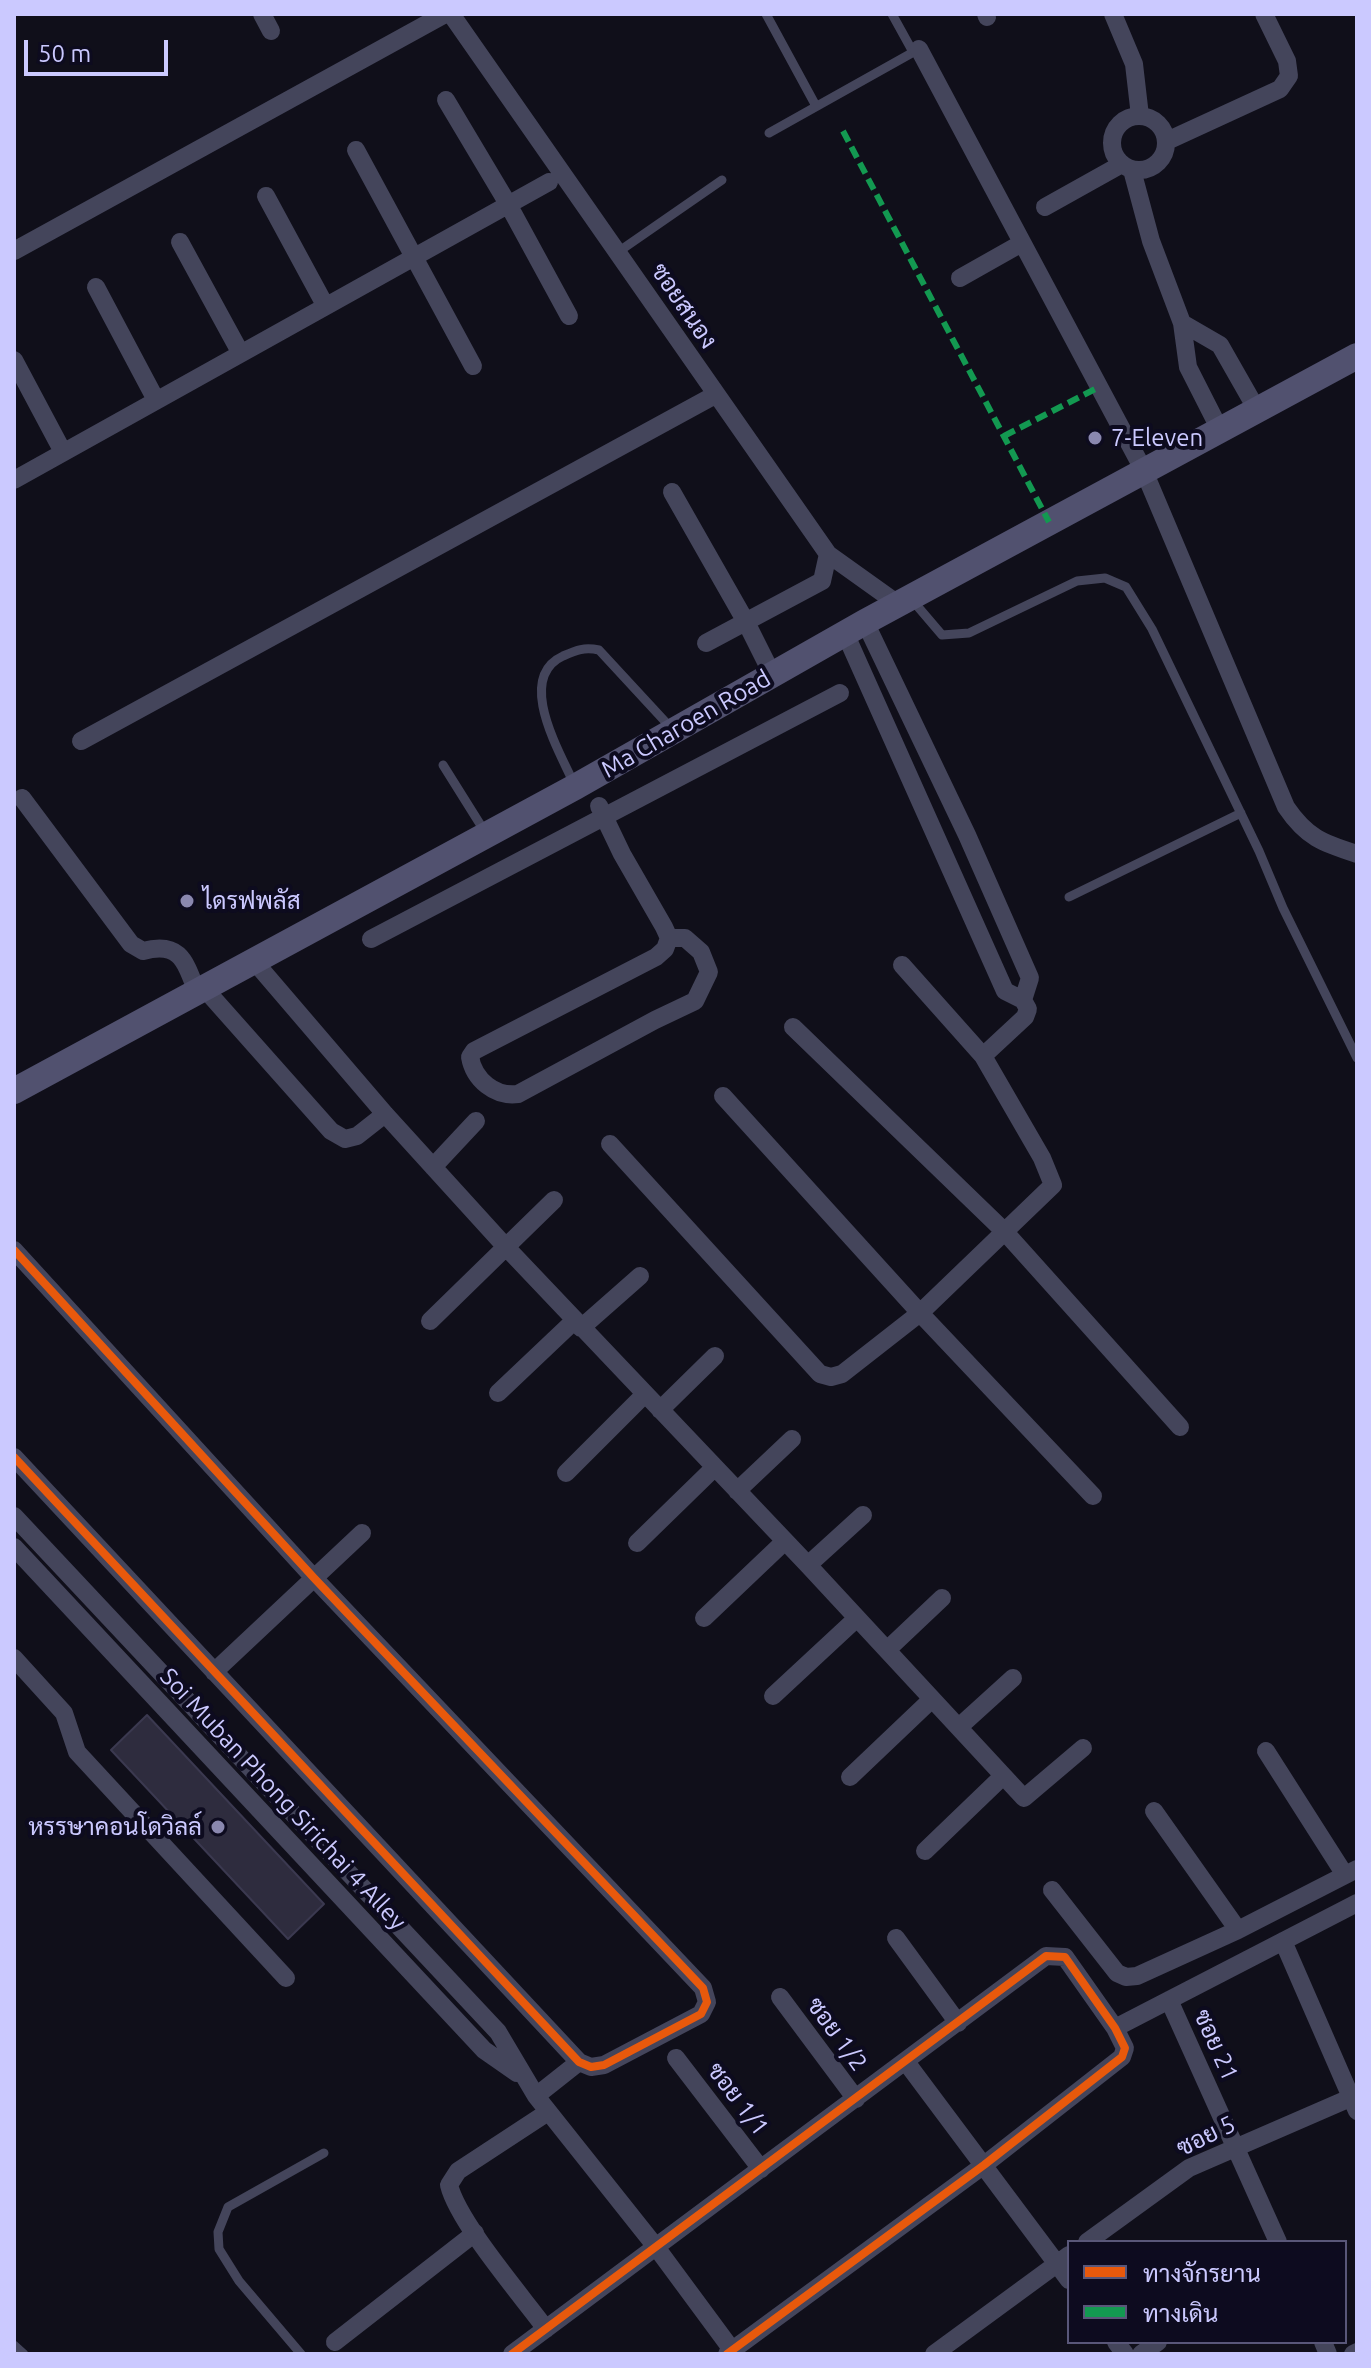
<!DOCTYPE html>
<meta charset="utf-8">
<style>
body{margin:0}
#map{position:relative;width:1371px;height:2368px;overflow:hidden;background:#100f1a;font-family:Ubuntu,Sarabun,sans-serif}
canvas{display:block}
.frame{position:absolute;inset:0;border:16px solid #cbc9ff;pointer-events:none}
.legend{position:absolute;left:1067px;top:2240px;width:280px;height:104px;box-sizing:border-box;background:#0d0b1f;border:2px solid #595779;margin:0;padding:10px 14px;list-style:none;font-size:24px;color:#cbc9ff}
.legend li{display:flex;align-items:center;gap:16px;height:40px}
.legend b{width:40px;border:2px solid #595779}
.scale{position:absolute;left:24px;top:40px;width:144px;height:36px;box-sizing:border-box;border:4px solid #cbc9ff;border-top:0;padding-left:10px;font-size:24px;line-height:28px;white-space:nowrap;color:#cbc9ff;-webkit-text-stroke:6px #0d0b1f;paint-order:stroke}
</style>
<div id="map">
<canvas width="1371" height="2368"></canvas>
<div class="frame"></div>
<ul class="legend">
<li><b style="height:10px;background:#e8590c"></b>ทางจักรยาน</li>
<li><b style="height:10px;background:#139951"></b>ทางเดิน</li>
</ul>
<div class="scale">50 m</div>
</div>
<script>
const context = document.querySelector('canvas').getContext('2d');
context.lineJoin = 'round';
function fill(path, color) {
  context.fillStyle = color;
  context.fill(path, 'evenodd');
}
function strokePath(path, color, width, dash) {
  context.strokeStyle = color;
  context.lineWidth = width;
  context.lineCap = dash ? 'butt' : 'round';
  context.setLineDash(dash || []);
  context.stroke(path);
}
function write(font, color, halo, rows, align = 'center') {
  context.font = font + ' Ubuntu,Sarabun,sans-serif';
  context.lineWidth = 8;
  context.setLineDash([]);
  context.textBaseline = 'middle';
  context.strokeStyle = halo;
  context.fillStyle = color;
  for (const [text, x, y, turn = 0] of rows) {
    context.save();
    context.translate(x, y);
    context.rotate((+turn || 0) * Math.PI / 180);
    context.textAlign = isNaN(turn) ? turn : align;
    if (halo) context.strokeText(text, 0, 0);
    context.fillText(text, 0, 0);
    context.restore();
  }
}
const building = new Path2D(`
 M147,1715l177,189 -36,35 -177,-189z`);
const service = new Path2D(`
 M766,14l50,92
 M892,14l21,38
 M769,133l150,-84
 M618,252l104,-72
 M913,601l29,34 27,-2 108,-52 28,-3 21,9 26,42 107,222 24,57 74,150
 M443,765l42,67
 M574,784c-14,-32 -59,-106 -11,-128 14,-6 21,-9 36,-6l73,79
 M1069,897l172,-84
 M14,2345l10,9
 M301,2354l-62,-73 -20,-32 -1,-17 10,-25 96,-54`);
const minor = new Path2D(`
 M262,14l9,17
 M451,14l377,540 70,50
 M986,14l1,3
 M1113,14l21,50 6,52
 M919,49l225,422 142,336c21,31 37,36 71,47
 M446,100l62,104 61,112
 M1112 143a27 27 0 1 1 54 0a27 27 0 1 1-54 0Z
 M1167,141l113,-52 9,-13 -2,-15 -23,-47
 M356,150l117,216
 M1132,170l19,71 31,82 6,44 32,63
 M266,196l59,109
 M1045,207l77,-43
 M180,242l60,110
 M14,251l431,-237
 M960,278l62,-35
 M96,287l60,113
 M1182,323l38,22 37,65
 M14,360l49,92
 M14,480l535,-298
 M672,492l74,130 26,52
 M865,622l102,213 63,143 -7,22
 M845,633l160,358 18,9 5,9 -3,8 -42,39
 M706,643l116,-62 6,-27
 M81,741l634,-346
 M22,798l109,146 12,7c37,-10 42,10 54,41
 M599,806l23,48 42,73 5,11 -4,11 -9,8 -182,94 -4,6c4,23 25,40 48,37l137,-74 40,-19 14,-29 -8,-20 -16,-14h-16
 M371,939l469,-246
 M254,961l131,153 120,132 303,319 216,233 59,-50
 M204,988l127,143 14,8 12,-3 28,-22
 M793,1027l212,205 175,195
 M723,1096l197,217 173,183
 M610,1144l210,230 11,3 11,-3 78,-61 133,-128 -11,-27 -59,-102 -81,-91
 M433,1167l43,-46
 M14,1250l300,328 389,410 4,14 -6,12 -97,51 -13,2 -12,-5 -565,-605
 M430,1321l124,-121
 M581,1328l59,-52
 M498,1393l77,-73
 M660,1410l55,-54
 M566,1473l79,-79
 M737,1491l55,-52
 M14,1516l484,516 38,64 120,151 79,107
 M637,1543l78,-76
 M14,1547l470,503 33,23
 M808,1565l55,-50
 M704,1618l81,-77
 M887,1650l55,-52
 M14,1658l50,55 13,39 209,226
 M214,1672l148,-139
 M773,1696l84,-78
 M959,1727l54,-49
 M1266,1751l79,124
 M850,1777l82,-78
 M1154,1811l84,119
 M925,1851l78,-75
 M1052,1890l65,83 9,4 11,-1 101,-46 119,-61
 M896,1938l62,85
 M1283,1941l74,170
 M780,1997l76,102
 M1169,2000l109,242
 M1115,2028l242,-125
 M676,2058l85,111
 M906,2062l163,218
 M536,2096l43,-34
 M1087,2242l102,-74 168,-73
 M546,2329c-25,-34 -88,-107 -97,-144l9,-14 90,-59
 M335,2342l140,-109
 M1116,2342l9,12
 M1323,2342l5,12
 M512,2354l534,-398 19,1 50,71 10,20 -3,9 -138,108 -257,189
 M934,2354l135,-99
 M1141,2354l17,-12
 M1353,2354l4,-2`);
const secondary = new Path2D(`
 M14,1091l561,-304 290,-165 492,-266`);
const quiet = new Path2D(`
 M843,131l206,391
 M1004,436l95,-49`);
const cycleway = new Path2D(`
 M14,1250l300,328 389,410 4,14 -6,12 -97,51 -13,2 -12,-5 -565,-605
 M512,2354l534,-398 19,1 50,71 10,20 -3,9 -138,108 -257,189`);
const markers = [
 [1095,438,8,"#8a88af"],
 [187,901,8,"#8a88af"],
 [218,1827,8,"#8a88af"]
];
const streetNames = [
 ["ซอยสนอง",684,306,56],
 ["Ma Charoen Road",686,724,-30],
 ["Soi Muban Phong Sirichai 4 Alley",283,1799,47],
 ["ซอย 1/2",837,2034,54],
 ["ซอย 21",1216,2045,66],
 ["ซอย 1/1",738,2099,53],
 ["ซอย 5",1206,2136,-26]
];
const poiNames = [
 ["7-Eleven",1111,438],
 ["ไดรฟพลัส",203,901],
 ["หรรษาคอนโดวิลล์",202,1827,"right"]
];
fill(building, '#2e2c3e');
strokePath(building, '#3b3950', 2);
strokePath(service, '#44455b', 9);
strokePath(minor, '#44455b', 18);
strokePath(secondary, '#51516f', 26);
strokePath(quiet, '#139951', 6, [12, 6]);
strokePath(cycleway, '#e8590c', 8);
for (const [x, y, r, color] of markers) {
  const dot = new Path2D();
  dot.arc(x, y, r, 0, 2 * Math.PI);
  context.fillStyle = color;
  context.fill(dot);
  strokePath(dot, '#0d0b1f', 3);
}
write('24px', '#cbc9ff', '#0d0b1f', streetNames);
write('24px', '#cbc9ff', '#0d0b1f', poiNames, 'left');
</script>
